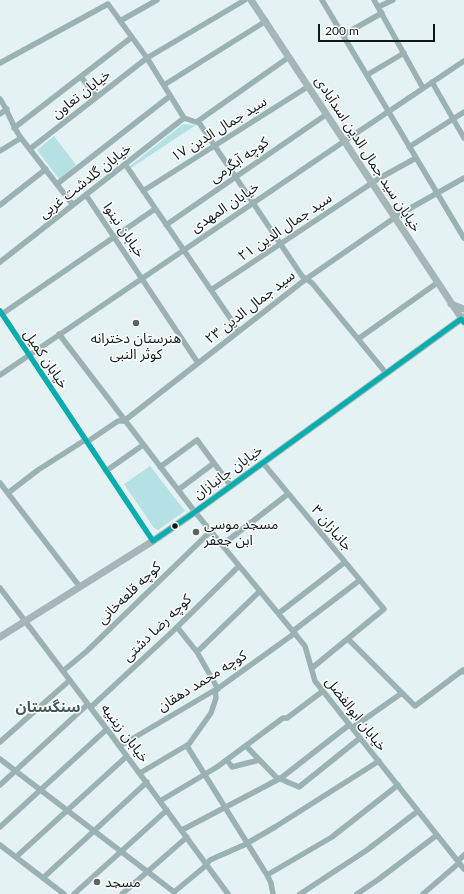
<!DOCTYPE html>
<meta charset="utf-8">
<style>
body{margin:0}
#map{position:relative;width:464px;height:894px;overflow:hidden;background:#e5f2f3;font-family:Lato,sans-serif}
canvas{display:block}
.scale{position:absolute;left:318px;top:24px;width:117px;height:18px;box-sizing:border-box;border:2px solid #0f1819;border-top:0;padding-left:5px;font-size:12px;line-height:14px;white-space:nowrap;color:#0f1819;-webkit-text-stroke:3px #fff;paint-order:stroke}
</style>
<div id="map">
<canvas width="464" height="894"></canvas>
<div class="scale">200 m</div>
</div>
<script>
const context = document.querySelector('canvas').getContext('2d');
context.lineJoin = 'round';
function fill(path, color) {
  context.fillStyle = color;
  context.fill(path, 'evenodd');
}
function strokePath(path, color, width, dash) {
  context.strokeStyle = color;
  context.lineWidth = width;
  context.lineCap = dash ? 'butt' : 'round';
  context.setLineDash(dash || []);
  context.stroke(path);
}
function write(font, color, halo, rows, align = 'center') {
  context.font = font + ' Lato,"Noto Sans Arabic",sans-serif';
  context.lineWidth = 3;
  context.setLineDash([]);
  context.textBaseline = 'middle';
  context.strokeStyle = halo;
  context.fillStyle = color;
  for (const [text, x, y, turn = 0] of rows) {
    context.save();
    context.translate(x, y);
    context.rotate((+turn || 0) * Math.PI / 180);
    context.textAlign = isNaN(turn) ? turn : align;
    if (halo) context.strokeText(text, 0, 0);
    context.fillText(text, 0, 0);
    context.restore();
  }
}
const green = new Path2D(`
 M183,124l13,1 -65,43 -1,-2z
 M54,136l22,29 -17,14 -22,-29z
 M150,466l35,45 -27,19 -4,-2 -30,-44z`);
const minor = new Path2D(`
 M322,0l142,238
 M374,0l49,88
 M378,7l15,-7
 M120,21l37,-21
 M343,35l39,-22
 M0,63l108,-59 39,54 37,60 12,4 2,-1
 M367,75l37,-22
 M81,77l16,20
 M432,82l32,56
 M164,85l102,-64
 M0,99c9,13 12,27 21,39l52,67
 M0,114l7,-5
 M198,121l104,155 10,7 74,90
 M198,121l91,-64
 M14,128l118,-91
 M409,147l55,-35
 M30,149l117,-91 98,-58
 M0,151l21,-13
 M125,164l114,167
 M57,184l113,-88
 M143,191l166,-105
 M86,195l112,168
 M0,205l46,-36
 M166,225l161,-111
 M0,262l184,-144
 M211,290l167,-111 38,-21
 M0,311l153,230
 M2,314l153,-105
 M59,334l136,178 110,134 10,35 149,188
 M358,339l79,-56
 M0,375l349,-237 115,-77
 M124,421l182,-142 94,-65 64,-36
 M87,442l31,-21h6
 M263,463l121,146 -72,59
 M160,467l37,-27 34,46
 M106,471l37,-26
 M0,483l80,104
 M178,490l36,-27
 M8,493l30,-23 47,-30
 M222,545l66,-51
 M0,588l112,148 116,158
 M279,613l66,-51
 M177,627l20,25 21,37
 M293,631l67,-51
 M348,639l67,67 48,-36 1,2
 M197,652l63,-61
 M63,671l24,-20 124,-120
 M91,707l81,-75 67,-66
 M352,728l50,-35
 M0,742l70,-62
 M120,746l100,-59 75,-54
 M187,746l80,129 4,8 2,11
 M246,746l30,31 23,10 61,-49
 M0,759l174,133 29,-24 7,-8 34,-15 31,-18 104,-66
 M227,760l5,7 27,-7
 M140,773l49,-29 22,-31 5,-15 -1,-8
 M0,785l88,-81
 M160,801l57,-34 66,-49h4l36,-27
 M0,827l107,-98
 M182,830l99,-52 68,-53
 M0,845l64,49
 M16,857l111,-101
 M458,861l6,-6
 M267,875l65,-38 66,-52
 M43,878l104,-96
 M74,894l93,-84
 M122,894l65,-57
 M300,894l67,-44 51,-39
 M357,894l22,-15 58,-44
 M423,894l36,-31`);
const major = new Path2D(`
 M251,0l213,322
 M451,304l13,5
 M0,637l153,-96 42,-29 269,-195`);
const bus1 = new Path2D(`
 M0,311l153,230 42,-29 266,-193 3,3`);
const markers = [
 [136,323,4,"#5a6465"],
 [175,526,3.5,"#0f1819"],
 [196,532,4,"#5a6465"],
 [97,882,4,"#5a6465"]
];
const streetNames = [
 ["خیابان تعاون",81,94,-38],
 ["سید جمال الدین ۱۷",219,129,-32],
 ["خیابان سید جمال الدین اسدآبادی",368,154,57],
 ["کوچه آبگرمی",239,160,-35],
 ["خیابان گلدشت غربی",85,181,-38],
 ["خیابان المهدی",225,207,-34],
 ["سید جمال الدین ۲۱",285,227,-34],
 ["خیابان نینوا",124,230,56],
 ["سید جمال الدین ۲۳",250,307,-38],
 ["خیابان کمیل",46,359,56],
 ["خیابان جانبازان",228,472,-36],
 ["جانبازان ۳",332,528,50],
 ["کوچه قلعه‌خانی",129,593,-44],
 ["کوچه رضا دشتی",157,628,-44],
 ["کوچه محمد دهقان",202,681,-32],
 ["خیابان ابوالفضل",356,714,52],
 ["خیابان زینبیه",125,733,53]
];
const poiNames = [
 ["هنرستان دخترانه",136,338,"center"],
 ["کوثر النبی",136,354,"center"],
 ["مسجد موسی",204,524],
 ["ابن جعفر",204,540],
 ["مسجد",105,882]
];
const neighbourhoodNames = [
 ["سنگستان",48,707]
];
fill(green, '#b5e0e4');
strokePath(minor, '#9bb2b4', 5.5);
strokePath(major, '#a4b6b8', 7);
strokePath(bus1, '#05aeae', 5);
for (const [x, y, r, color] of markers) {
  const dot = new Path2D();
  dot.arc(x, y, r, 0, 2 * Math.PI);
  context.fillStyle = color;
  context.fill(dot);
  strokePath(dot, '#fff', 1.5);
}
write('14px', '#0f1819', '#fff', streetNames);
write('14px', '#0f1819', '#fff', poiNames, 'left');
write('bold 15px', '#44585a', '#fff', neighbourhoodNames);
</script>
